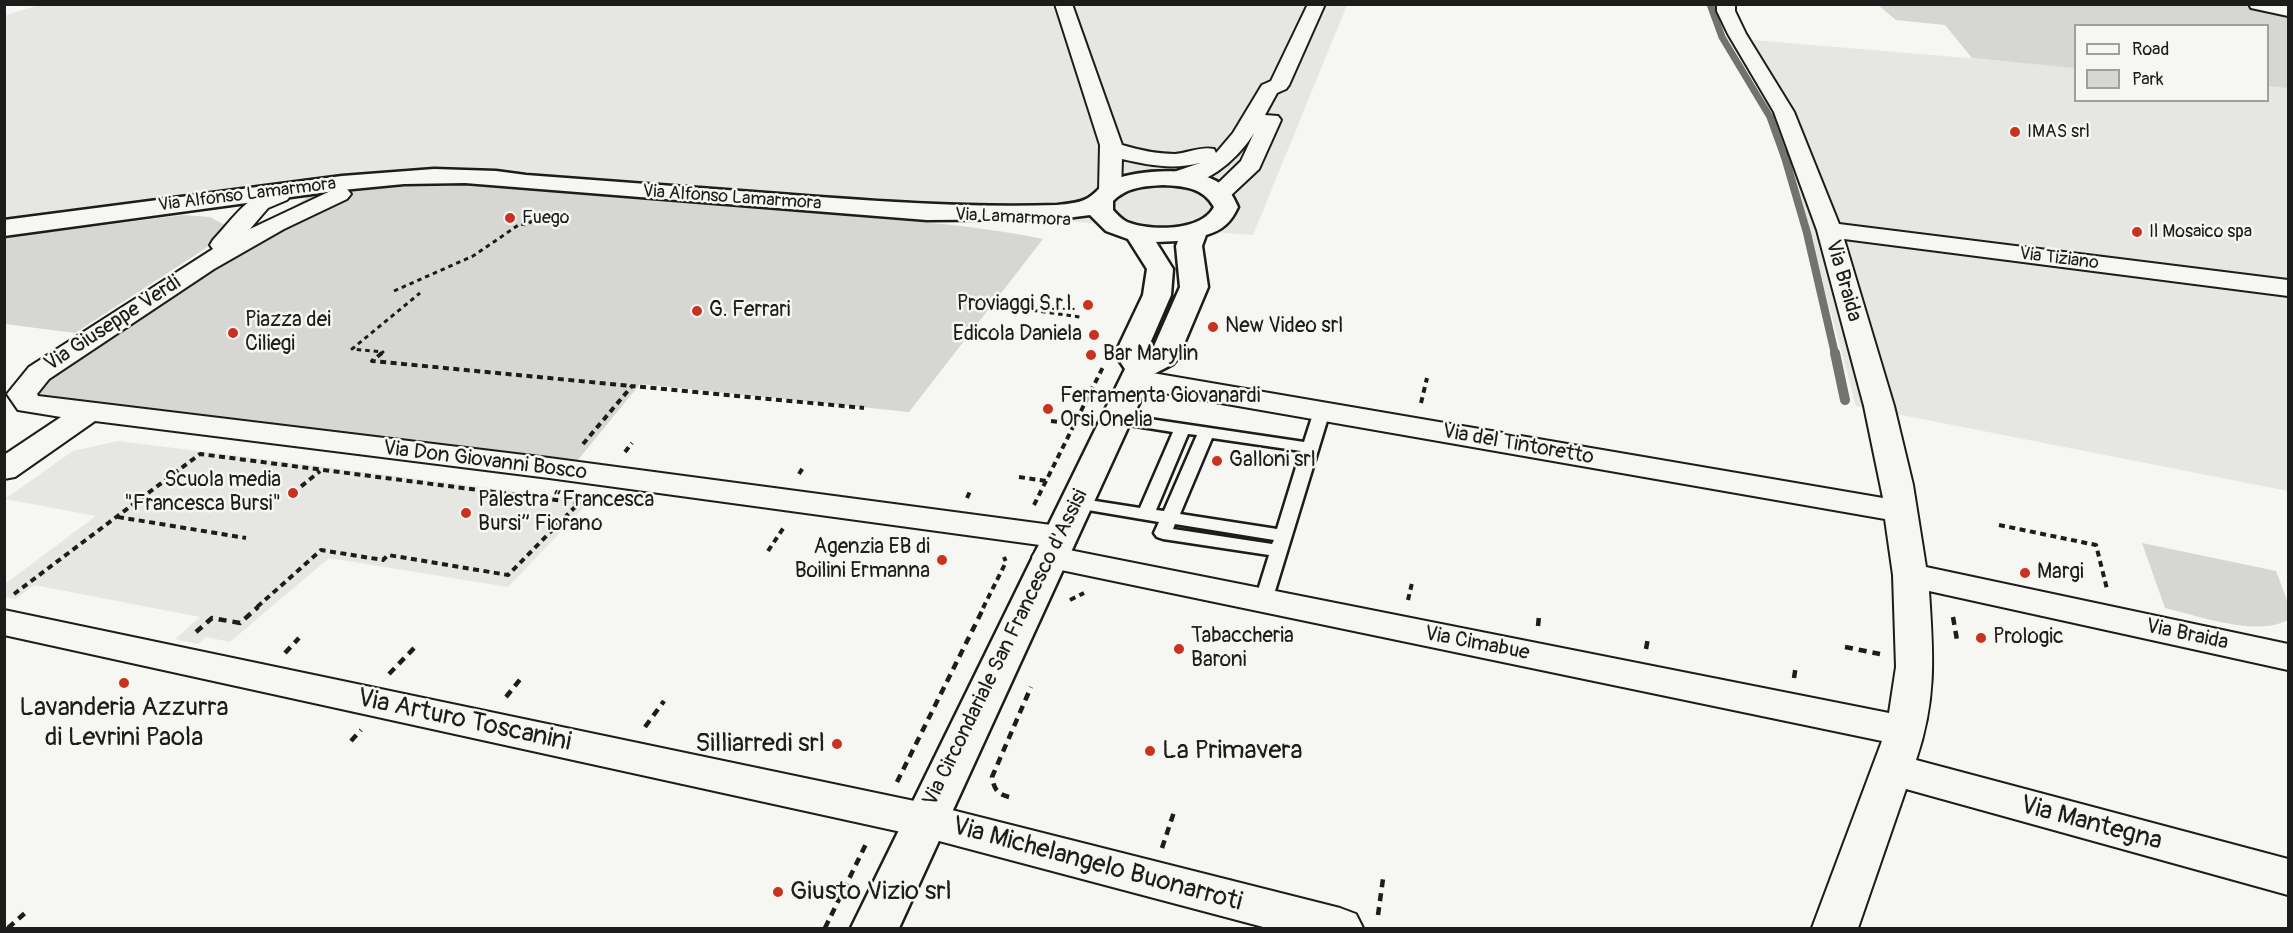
<!DOCTYPE html>
<meta charset="utf-8">
<style>
body{margin:0}
#map{position:relative;width:2293px;height:933px;overflow:hidden;background:#f6f6f2;font-family:Pangolin,sans-serif}
canvas{display:block}
.frame{position:absolute;inset:0;border:6px solid #1c1c1c;pointer-events:none}
.legend{position:absolute;left:2074px;top:24px;width:195px;height:78px;box-sizing:border-box;background:#f6f6f2;border:2px solid #9f9f9c;margin:0;padding:8px 10px;list-style:none;font-size:18px;color:#1c1c1c}
.legend li{display:flex;align-items:center;gap:12px;height:30px}
.legend b{width:30px;border:2px solid #9f9f9c}
</style>
<div id="map">
<canvas width="2293" height="933"></canvas>
<div class="frame"></div>
<ul class="legend">
<li><b style="height:8px;background:#f6f6f2"></b>Road</li>
<li><b style="height:16px;background:#d6d6d2"></b>Park</li>
</ul>
</div>
<script>
const context = document.querySelector('canvas').getContext('2d');
context.lineJoin = 'round';
function fill(path, color) {
  context.fillStyle = color;
  context.fill(path, 'evenodd');
}
function strokePath(path, color, width, dash) {
  context.strokeStyle = color;
  context.lineWidth = width;
  context.lineCap = dash ? 'butt' : 'round';
  context.setLineDash(dash || []);
  context.stroke(path);
}
function write(font, color, halo, rows, align = 'center') {
  context.font = font + ' Pangolin,sans-serif';
  context.lineWidth = 5;
  context.setLineDash([]);
  context.textBaseline = 'middle';
  context.strokeStyle = halo;
  context.fillStyle = color;
  for (const [text, x, y, turn = 0] of rows) {
    context.save();
    context.translate(x, y);
    context.rotate((+turn || 0) * Math.PI / 180);
    context.textAlign = isNaN(turn) ? turn : align;
    if (halo) context.strokeText(text, 0, 0);
    context.fillText(text, 0, 0);
    context.restore();
  }
}
const built = new Path2D(`
 M42,4l1305,1 -94,230 -744,-55 -249,18 -255,34 -1,-216z
 M1728,38l347,29 1,33h192v-15l20,2v404l-432,-85 -60,-224 -39,-100z
 M118,441l136,17 336,43 -82,86 -179,-29 -99,84 -24,-5 -8,7 -23,-5 25,-22 -166,-32 -18,14 -11,-2v-13l91,-68 -91,-17 68,-48z`);
const green = new Path2D(`
 M1878,5h410v83l-20,-2v-60h-192l-1,42 -103,-10 -27,-33 -49,-5z
 M453,178c109,5 218,21 327,32 88,9 177,11 263,29l-134,173 -269,-28 -63,77 -557,-64 295,-205z
 M183,215l27,2 15,8 -1,7 -9,10 -15,10 -125,81 -70,-9 -1,-86z
 M2142,543l134,28 12,32v17c-32,17 -89,-4 -123,-12z`);
const streamFar2 = new Path2D(`
 M1710,4l12,33 48,80 14,39`);
const streamFar1 = new Path2D(`
 M1784,154l23,79 28,121`);
const stream = new Path2D(`
 M1835,353l10,47`);
const pathFar2 = new Path2D(`
 M394,291l79,-35 47,-32 7,1 14,-12
 M1016,308l64,9
 M380,354l3,-2 -31,-3 68,-56`);
const pathFar1 = new Path2D(`
 M382,353l-10,8 260,25
 M1421,403l6,-25
 M1051,421l17,2
 M583,444l49,-58 232,22
 M625,452l7,-9
 M799,474l5,-8
 M1019,477l27,4
 M293,493l27,-22
 M967,498l4,-9
 M1034,505l69,-138
 M118,517l128,21
 M1999,525l97,20 11,44
 M768,551l16,-24
 M14,594l186,-140 379,49 -71,72 -120,-20 -5,5 -62,-10 -65,58
 M1070,600l14,-7
 M1408,600l4,-17
 M983,608l23,-46 -2,-5`);
const path = new Path2D(`
 M1953,617l4,23
 M1538,626l1,-10
 M196,632l16,-14 28,5 18,-16
 M1845,647l35,7
 M1646,649l2,-11
 M285,653l14,-15
 M389,674l29,-30
 M1794,678l2,-13
 M506,697l16,-20
 M645,727l19,-26
 M351,741l10,-11
 M897,782l87,-175
 M1009,797c-12,-3 -15,-8 -17,-20l39,-90
 M1162,848l12,-36
 M1378,915l5,-36
 M8,928l17,-15
 M825,928l41,-84`);
const lane = new Path2D(`
 M1322,406l8,5 -59,193 -7,2 -7,-2 -2,-4 14,-45 -106,-16 -6,-2 -3,-4 5,-11 -83,-14 -6,-1 -3,-4 3,-4 6,-1 64,10 33,-76 -63,-10 -2,-3 2,-3 6,-2 188,28 10,-31zM1188,434l9,1 -33,76 -8,-1zM1212,438l89,13 -24,78 -97,-15zM1175,524l99,16 -2,4 -99,-15z`);
const street = new Path2D(`
 M1055,4h17l50,141c17,5 35,9 53,9 14,-1 26,-8 39,-5l2,4 17,-20 29,-48 9,-4 37,-77h17l-36,81 -3,4 -9,4 -12,22 13,1 3,4 -22,49 -32,30 -8,2 -8,-2 -4,-5 34,-33 13,-28c-16,26 -52,59 -86,51l-3,-5 3,-5 32,-11c-27,7 -52,2 -78,-4l-1,32 -3,5 -8,2 -8,-2 -3,-5 1,-46z
 M1717,4h18v7l11,23 48,78 45,112 449,56v16l-444,-57 50,167 19,79 13,82 362,77v26l-359,-79c4,62 8,108 -13,169l372,99v36l-382,-106 -48,139h-46l70,-187 -845,-176 -5,-8 5,-8 10,-3 -498,-68 -454,-57 -80,56 -11,2v-24l57,-38 -43,-7 -11,-16 22,-27 184,-118 -3,-4 3,-5c19,-20 43,-58 74,-50l4,5 -4,5 -19,8 -18,21 89,-42 8,2 4,5 -4,5 -63,30 -70,40 -165,110 -12,15 1,2 511,62 510,68 12,3 5,8 -5,8 -12,3 830,165 7,-46 -3,-92 -8,-56 -750,-131 -10,-3 -4,-6 4,-6 10,-3 748,128 -19,-92 -47,-176 -43,-118 -46,-78 -11,-23z
 M2249,4l39,2v10l-37,-8z
 M4,610l920,193 416,105 16,6 7,14h-96l-343,-91 -920,-202z`);
const secondary = new Path2D(`
 M434,169l62,2 30,4c85,6 169,13 254,19 92,7 184,14 277,11 10,-1 26,-2 34,-9 8,-6 12,-13 21,-16 29,-11 90,-15 114,8 6,5 9,13 12,19 -7,15 -15,23 -32,28l-4,11 6,41 -30,71 -5,6 -21,11 -253,553h-48l274,-559 -10,-15 28,-59 4,-26 -19,-30 -22,-8 -16,-16 -31,4 -132,1 -462,-37 -61,1 -62,6 -338,46v-16l338,-44zM1163,185c20,1 40,2 51,22 -13,25 -64,24 -87,15 -6,-3 -10,-8 -14,-12v-9c14,-14 32,-15 50,-16zM1178,241l-2,5 4,41 -29,66 -6,2 26,-60 2,-26 -17,-27z`);
const markers = [
 [2015,132,6,"#c8321e"],
 [510,218,6,"#c8321e"],
 [2137,232,6,"#c8321e"],
 [1088,305,6,"#c8321e"],
 [697,311,6,"#c8321e"],
 [1213,327,6,"#c8321e"],
 [233,333,6,"#c8321e"],
 [1094,335,6,"#c8321e"],
 [1091,355,6,"#c8321e"],
 [1048,409,6,"#c8321e"],
 [1217,461,6,"#c8321e"],
 [293,493,6,"#c8321e"],
 [466,513,6,"#c8321e"],
 [942,560,6,"#c8321e"],
 [2025,573,6,"#c8321e"],
 [1981,638,6,"#c8321e"],
 [1179,649,6,"#c8321e"],
 [124,683,6,"#c8321e"],
 [837,744,6,"#c8321e"],
 [1150,751,6,"#c8321e"],
 [778,892,6,"#c8321e"]
];
const farPoinames = [
 ["IMAS srl",2027,132],
 ["Fuego",522,218],
 ["Il Mosaico spa",2149,232]
];
const farStreetnames = [
 ["Via Alfonso Lamarmora",247,195,-7],
 ["Via Alfonso Lamarmora",732,198,4],
 ["Via Lamarmora",1013,218,3],
 ["Via Tiziano",2059,259,7]
];
const streetNames = [
 ["Via Braida",1843,281,74],
 ["Via Giuseppe Verdi",113,324,-33],
 ["Via del Tintoretto",1518,445,10],
 ["Via Don Giovanni Bosco",485,461,7],
 ["Via Braida",2187,635,12],
 ["Via Cimabue",1477,644,11],
 ["Via Circondariale San Francesco d'Assisi",1006,648,-64]
];
const poiNames = [
 ["Proviaggi S.r.l.",1076,305,"right"],
 ["G. Ferrari",709,311],
 ["Piazza dei",245,321],
 ["Ciliegi",245,345],
 ["New Video srl",1225,327],
 ["Edicola Daniela",1082,335,"right"],
 ["Bar Marylin",1103,355],
 ["Ferramenta Giovanardi",1060,397],
 ["Orsi Onelia",1060,421],
 ["Galloni srl",1229,461],
 ["Scuola media",281,481,"right"],
 ["\"Francesca Bursi\"",281,505,"right"],
 ["Palestra “Francesca",478,501],
 ["Bursi” Fiorano",478,525],
 ["Agenzia EB di",930,548,"right"],
 ["Boilini Ermanna",930,572,"right"],
 ["Margi",2037,573],
 ["Tabaccheria",1191,637],
 ["Baroni",1191,661],
 ["Prologic",1993,638]
];
const nearPoinames = [
 ["Lavanderia Azzurra",124,708,"center"],
 ["di Levrini Paola",124,738,"center"],
 ["Silliarredi srl",825,744,"right"],
 ["La Primavera",1162,751],
 ["Giusto Vizio srl",790,892]
];
const nearStreetnames = [
 ["Via Arturo Toscanini",464,721,12],
 ["Via Mantegna",2091,824,15],
 ["Via Michelangelo Buonarroti",1097,865,15]
];
fill(built, '#e6e6e2');
fill(green, '#d6d6d2');
strokePath(streamFar2, '#727271', 7);
strokePath(streamFar1, '#727271', 8);
strokePath(stream, '#727271', 10);
strokePath(lane, '#1c1c1c', 5);
strokePath(street, '#1c1c1c', 4);
strokePath(secondary, '#1c1c1c', 5);
strokePath(pathFar2, '#1c1c1c', 3, [4.5, 4]);
strokePath(pathFar1, '#1c1c1c', 4, [6, 4.5]);
strokePath(path, '#1c1c1c', 4.5, [8, 6]);
fill(lane, '#f6f6f2');
fill(street, '#f6f6f2');
fill(secondary, '#f6f6f2');
for (const [x, y, r, color] of markers) {
  const dot = new Path2D();
  dot.arc(x, y, r, 0, 2 * Math.PI);
  context.fillStyle = color;
  context.fill(dot);
  strokePath(dot, '#f6f6f2', 2);
}
write('18px', '#1c1c1c', '#f6f6f2', farPoinames, 'left');
write('18px', '#1c1c1c', '#f6f6f2', farStreetnames);
write('21px', '#1c1c1c', '#f6f6f2', streetNames);
write('21px', '#1c1c1c', '#f6f6f2', poiNames, 'left');
write('26px', '#1c1c1c', '#f6f6f2', nearPoinames, 'left');
write('26px', '#1c1c1c', '#f6f6f2', nearStreetnames);
</script>
